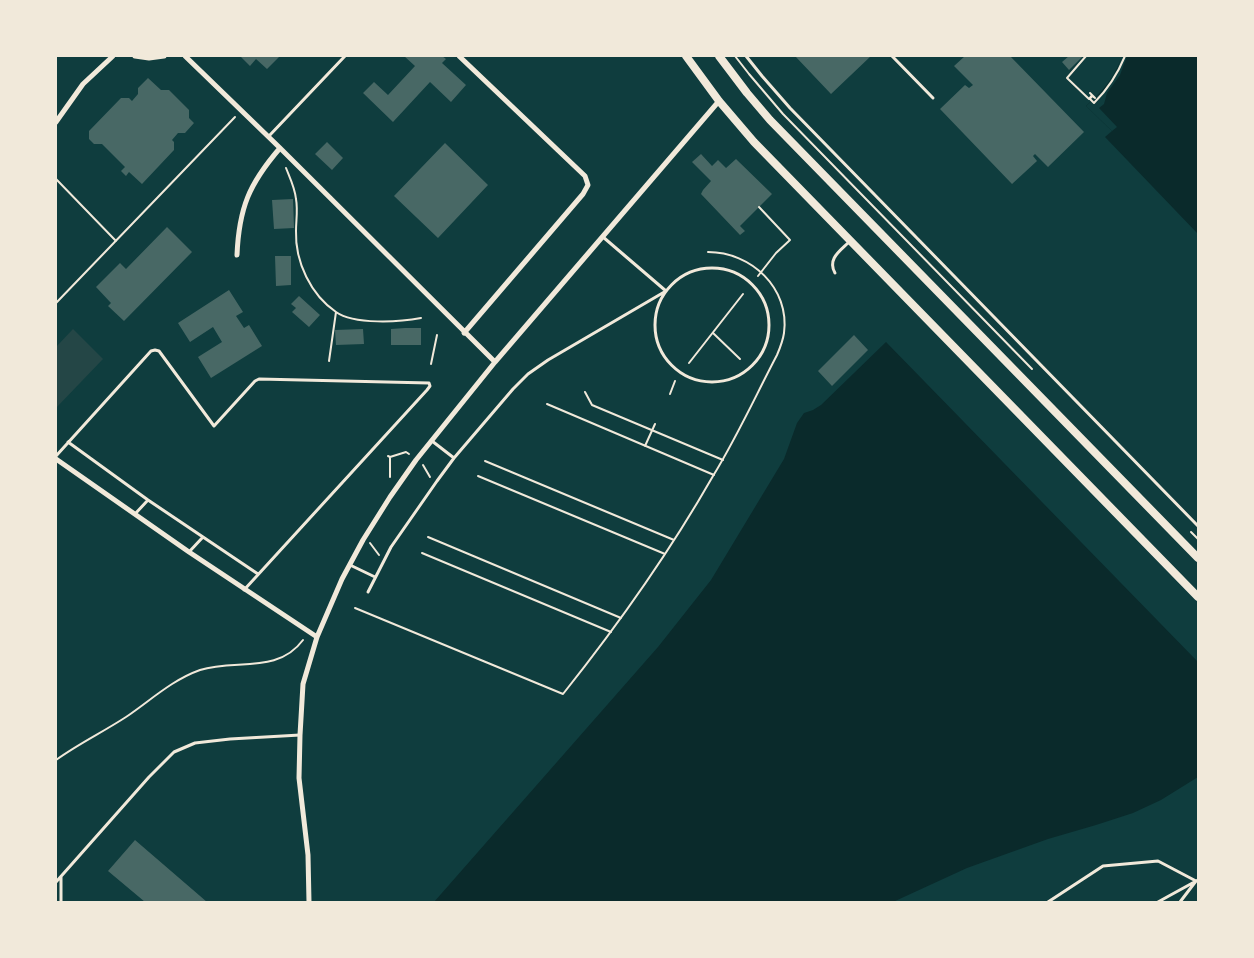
<!DOCTYPE html>
<style>
body{margin:0}
#map{position:relative;width:1254px;height:958px;overflow:hidden;background:#0f3d3e;font-family:Lato,sans-serif}
canvas{display:block}
.frame{position:absolute;inset:0;border:57px solid #f1e9da;pointer-events:none}
</style>
<div id="map">
<canvas width="1254" height="958"></canvas>
<div class="frame"></div>
</div>
<script>
const context = document.querySelector('canvas').getContext('2d');
context.lineJoin = 'round';
function fill(path, color) {
  context.fillStyle = color;
  context.fill(path, 'evenodd');
}
function strokePath(path, color, width, dash) {
  context.strokeStyle = color;
  context.lineWidth = width;
  context.lineCap = dash ? 'butt' : 'round';
  context.setLineDash(dash || []);
  context.stroke(path);
}
const green = new Path2D(`
 M73,329l30,30 -47,49v-61z`);
const water = new Path2D(`
 M1122,56h76v178l-93,-97 7,-6 -26,-25c18,-16 28,-28 36,-50z
 M886,342l312,320v115l-37,23 -28,13 -37,12 -48,14 -81,29 -74,34h-459l224,-255 53,-67 73,-121 13,-36 7,-10 9,-3 8,-5z`);
const pier = new Path2D(`
 M1122,56h5l-7,19 -13,18 -3,11 -5,4 18,19 -5,4 -26,-25 18,-16 13,-21z`);
const building = new Path2D(`
 M242,56h38l-13,13 -11,-10 -6,7 -9,-9z
 M404,56h38l4,3 -4,4 24,22 -15,17 -21,-20 -37,40 -30,-29 11,-11 14,13 27,-29z
 M795,56h76l-40,38z
 M965,56h45l74,76 -36,35 -13,-13 -2,2 4,5 -25,23 -72,-75 25,-24 4,3 4,-3 -19,-19z
 M1069,56h12l1,1 -13,13 -7,-8z
 M148,78l13,12h8l20,20v8l5,5 -9,10h-7l-6,7 2,2v8l-32,34 -13,-12 -3,4 -5,-5 4,-4 -23,-23h-8l-5,-5v-8l32,-33h8l3,3 6,-7v-6z
 M327,142l16,16 -11,12 -17,-16z
 M445,143l43,42 -50,53 -44,-42z
 M701,154l11,12 6,-6 8,8 10,-9 36,35 -32,32 5,5 -5,4 -39,-41 2,-4 8,-9 -19,-19z
 M293,199l1,29 -20,1 -2,-29z
 M167,227l25,25 -68,69 -16,-15 3,-3 -15,-16 24,-24 6,6z
 M275,256h16v29l-15,1z
 M229,290l14,22 -7,4 8,12 5,-3 13,21 -51,32 -13,-21 24,-15 -9,-15 -23,15 -12,-19z
 M299,296l21,19 -11,12 -17,-15 4,-4 -5,-4z
 M405,328h16v17h-30v-16z
 M363,329l1,15 -28,1 -1,-15z
 M854,335l14,15 -36,36 -14,-15z
 M135,840l72,62h-62l-37,-31z`);
const path = new Path2D(`
 M735,56l14,18 34,40 249,255
 M1086,56l-19,22 22,21 3,-4 -2,-2 5,5 -3,-2 -2,3 4,4c13,-13 24,-30 31,-47
 M286,168c4,10 9,20 10,31 2,11 0,21 0,32 -1,31 15,64 40,81
 M56,179l60,62
 M758,276l18,-23 14,-13 -31,-33
 M56,303l179,-186
 M713,333l27,26
 M329,361l7,-49c18,13 64,10 85,6
 M689,363l54,-69
 M431,364l6,-29
 M585,392l7,13 131,55
 M670,394l5,-13
 M547,404l167,71
 M645,446l10,-22
 M388,456l2,1v20
 M390,457l16,-5 3,2
 M485,461l189,79
 M423,465l7,12
 M478,476l187,78
 M1191,532l7,7
 M428,537l193,81
 M370,543l9,12
 M422,553l189,79
 M355,608l208,86c55,-69 106,-141 150,-218 24,-39 43,-81 64,-121 3,-7 6,-15 7,-22 6,-45 -33,-81 -76,-81
 M56,760c22,-16 47,-28 70,-43 25,-17 46,-37 74,-47 36,-11 78,4 103,-30`);
const service = new Path2D(`
 M746,56l16,20 28,32 408,418
 M892,56l41,42
 M269,136l76,-80
 M655 325a57 57 0 1 1 114 0a57 57 0 1 1-114 0Z
 M835,273c-8,-14 5,-22 14,-31
 M432,441l22,17
 M68,442l80,58 110,74
 M56,456l95,-105 4,-1 4,1 55,75 41,-45 4,-2 170,4 1,3 -3,4 -183,200
 M135,514l13,-14
 M189,552l14,-15
 M350,565l25,12
 M368,592l23,-45 46,-66 17,-23 59,-69 15,-15 20,-14 118,-69 -63,-54
 M56,882l93,-105 25,-25 21,-9 35,-4 70,-4
 M61,902v-25
 M1048,902l55,-36 55,-5 38,20 -16,21
 M1158,902l9,-5 31,-17`);
const minor = new Path2D(`
 M135,56l14,2 15,-2
 M185,56l95,92 215,214
 M459,56l126,120 3,9 -5,9 -119,139
 M56,122l27,-38 30,-28
 M237,255c2,-47 12,-71 43,-107
 M56,459l133,93 128,85
 M309,902l-1,-47 -9,-77 1,-43 3,-51 14,-47 25,-58 21,-39 27,-43 26,-37 79,-98 224,-261`);
const secondary = new Path2D(`
 M719,56l28,37 23,27 428,438`);
const primary = new Path2D(`
 M686,56l33,45 35,41 444,455`);
fill(green, '#244646');
fill(water, '#0a2a2b');
fill(pier, '#0f3d3e');
fill(building, '#486865');
strokePath(path, '#f1e9da', 2);
strokePath(service, '#f1e9da', 3);
strokePath(minor, '#f1e9da', 5);
strokePath(secondary, '#f1e9da', 8);
strokePath(primary, '#f1e9da', 8);
</script>
